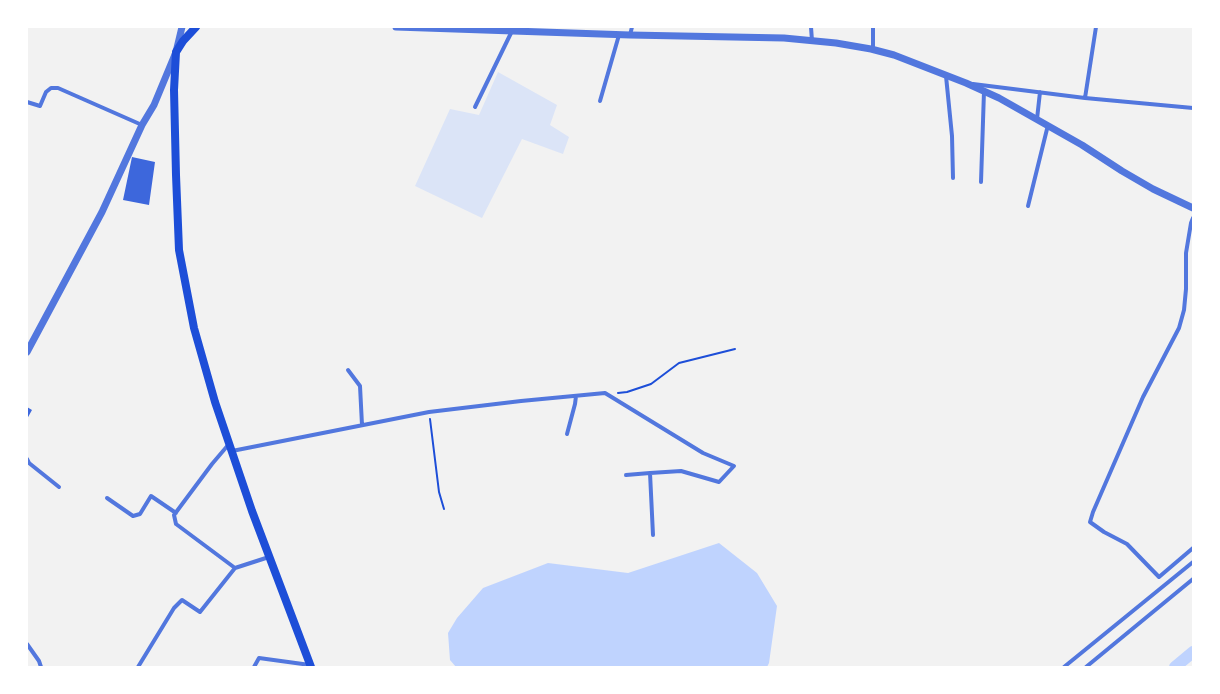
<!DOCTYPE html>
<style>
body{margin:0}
#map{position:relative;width:1220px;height:694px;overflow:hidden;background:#f2f2f2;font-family:Figtree,sans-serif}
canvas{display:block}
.frame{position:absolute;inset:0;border:28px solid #fff;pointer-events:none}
</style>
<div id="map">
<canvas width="1220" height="694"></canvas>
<div class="frame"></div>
</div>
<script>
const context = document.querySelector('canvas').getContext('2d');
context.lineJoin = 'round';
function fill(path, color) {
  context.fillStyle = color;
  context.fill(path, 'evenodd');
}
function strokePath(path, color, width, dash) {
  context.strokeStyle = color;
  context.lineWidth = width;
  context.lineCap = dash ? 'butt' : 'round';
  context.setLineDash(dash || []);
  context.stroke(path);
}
const green = new Path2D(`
 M498,72l59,33 -7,20 19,12 -6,17 -41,-15 -40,79 -67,-32 35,-77 29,6z`);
const water = new Path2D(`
 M719,543l38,30 20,33 -8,57 -2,4h-311l-6,-7 -2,-27 9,-15 26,-30 65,-25 80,10z`);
const canal = new Path2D(`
 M1175,667l18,-15`);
const building = new Path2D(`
 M132,157l23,5 -6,43 -26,-5z
 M27,407l5,3 -5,9z`);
const path = new Path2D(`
 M618,393l9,-1 24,-8 28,-21 56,-14
 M430,419l9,73 5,17`);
const minor = new Path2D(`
 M811,27l1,14
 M630,35l2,-8
 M873,49v-22
 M946,76l6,60 1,42
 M973,84l112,14 108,10
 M1085,98l11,-71
 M600,101l19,-66
 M27,102l13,4 6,-14 5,-4h7l84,37
 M475,107l37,-76
 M1037,119l3,-27
 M981,182l3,-91
 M1028,206l20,-81
 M1193,218l-2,5 -5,30v36l-2,21 -5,18 -36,69 -50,115 -3,10 14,10 23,12 32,33 34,-29
 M348,370l12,16 2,39
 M567,434l8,-30 1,-8
 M229,444l-17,20 -38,51 2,9 59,44 34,-11
 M232,451l197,-39 92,-11 84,-8 98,60 31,13 -15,16 -38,-11 -31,2 3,62
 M27,459l2,4 30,24
 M626,475l24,-2
 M107,498l26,18 7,-2 11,-18 25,17
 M27,644l12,17 2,6
 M138,667l36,-59 8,-8 18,12 35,-44
 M254,667l5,-9 51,7
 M1064,667l129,-105
 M1086,667l107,-88`);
const tertiary = new Path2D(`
 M396,27l234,8 154,3 52,5 35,6 23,6 72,28 33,15 83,47 40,26 31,18 40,19
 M27,352l75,-140 40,-87 12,-20 22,-53 6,-25`);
const secondary = new Path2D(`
 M196,27l-13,14 -7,11 -2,38 2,85 3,75 15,78 21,74 37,109 59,156`);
fill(green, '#dbe4f7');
fill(water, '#bfd3fe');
strokePath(canal, '#bfd3fe', 12);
fill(building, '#3d67dc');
strokePath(path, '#1d4ed8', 2);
strokePath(minor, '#5277de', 4);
strokePath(tertiary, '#5277de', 7);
strokePath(secondary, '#1d4ed8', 8);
</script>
